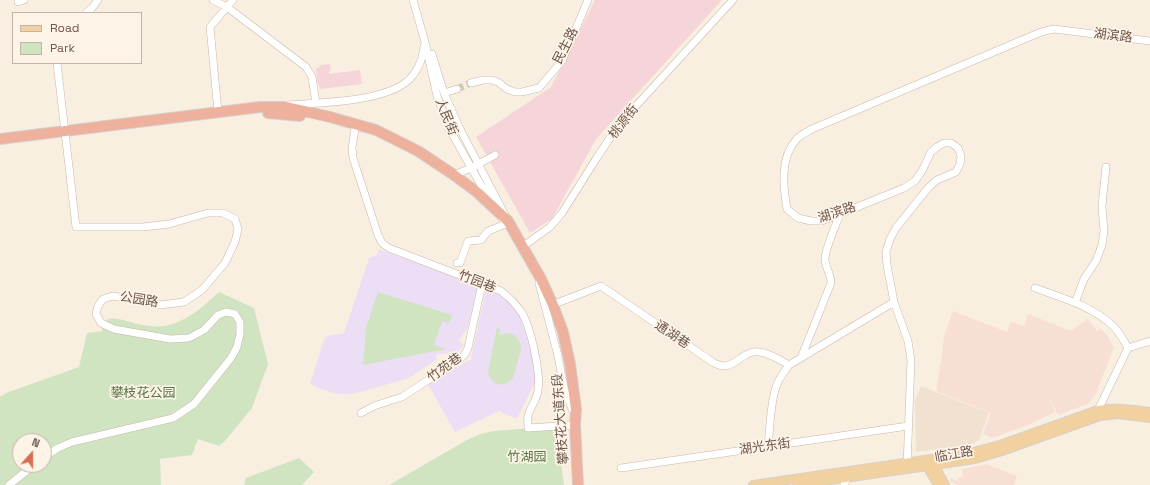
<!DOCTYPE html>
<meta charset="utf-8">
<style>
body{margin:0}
#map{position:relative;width:1150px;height:485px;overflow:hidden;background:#f9efe1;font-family:"Space Grotesk",sans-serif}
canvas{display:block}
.legend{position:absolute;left:12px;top:12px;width:130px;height:52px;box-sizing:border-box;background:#fdf3e6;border:1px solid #c3b4a8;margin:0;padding:5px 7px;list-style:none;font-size:12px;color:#6d564b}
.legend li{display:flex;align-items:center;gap:8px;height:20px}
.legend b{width:20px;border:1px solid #c3b4a8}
.north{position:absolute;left:12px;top:433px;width:40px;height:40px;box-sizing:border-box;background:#fdf3e6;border:1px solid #c3b4a8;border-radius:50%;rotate:21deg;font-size:11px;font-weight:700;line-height:16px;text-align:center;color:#6d564b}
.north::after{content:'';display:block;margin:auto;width:14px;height:18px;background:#d76d52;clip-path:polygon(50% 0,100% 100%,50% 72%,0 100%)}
</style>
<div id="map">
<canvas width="1150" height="485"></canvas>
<ul class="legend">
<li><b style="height:5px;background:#f1d1a0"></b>Road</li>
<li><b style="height:11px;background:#d0e4c2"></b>Park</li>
</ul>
<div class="north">N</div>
</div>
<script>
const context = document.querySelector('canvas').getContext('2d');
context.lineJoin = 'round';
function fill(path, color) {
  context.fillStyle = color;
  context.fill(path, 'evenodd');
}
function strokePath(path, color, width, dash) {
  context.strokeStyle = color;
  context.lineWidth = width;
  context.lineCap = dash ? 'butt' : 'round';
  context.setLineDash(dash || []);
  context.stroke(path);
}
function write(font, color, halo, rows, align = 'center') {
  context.font = font + ' "Space Grotesk","Noto Sans SC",sans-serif';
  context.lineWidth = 3.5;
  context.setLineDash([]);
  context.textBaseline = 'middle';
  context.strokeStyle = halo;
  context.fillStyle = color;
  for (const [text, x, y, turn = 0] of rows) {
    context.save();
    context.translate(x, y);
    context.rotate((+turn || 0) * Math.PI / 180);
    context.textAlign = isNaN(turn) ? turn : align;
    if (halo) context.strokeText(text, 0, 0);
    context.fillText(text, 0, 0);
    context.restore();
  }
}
const residential = new Path2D(`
 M921,386l68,27 -10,27 -9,5 -54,7 -1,-51z`);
const commercial = new Path2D(`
 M953,311l54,21 4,-10 13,4 4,-12 43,17 16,-12 7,7 3,5 3,-3 7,7 7,12 -18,47 -8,10 -30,11 -9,-18 6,15 -27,13 -36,13 -9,-4 8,-21 -55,-22 6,-36 2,-19z
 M987,464l30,12 -3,9h-55l-10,-4 2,-3 6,3 2,-4 3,1 1,-4 -1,-5z`);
const education = new Path2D(`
 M379,249l99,36 -10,42 -9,14 5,4 -6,6 -22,4 1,4 -28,19 -56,16h-15l-14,-4 -14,-6 14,-44 4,-4 16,-3 25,-75 8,-3z
 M486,289l13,4 12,10 9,13 11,31 5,33 -19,39 -18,-8 -44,21 -28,-49 45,-24 -1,-2z`);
const medical = new Path2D(`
 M595,0h127l-126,139 -44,80 -22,14 -54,-96 75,-50z
 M330,64l1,7h-2v3l31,-4 2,14 -42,5 -3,-8 -1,-13h3l1,-3z`);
const green = new Path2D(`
 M219,292l35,16 14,56 -16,44 -28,34 -5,4 -21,-7 -6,16 -32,4 1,26h-161v-88l6,-4 73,-26 8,-34 15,-2c1,-4 1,-9 5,-11 7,-5 27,4 36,5 6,1 15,2 22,1 21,-4 38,-19 54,-34zM20,441h24v24h-24z
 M378,292l74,23 -3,8 -7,-2 -8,24 12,4 -83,16 3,-37z
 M497,327l3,1 -1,7c11,-5 22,1 22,14l-8,29c-9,11 -23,7 -25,-6z
 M556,426l8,59h-175l78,-45 13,-6 14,-3z
 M299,458l15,14 -12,13h-58l2,-7z`);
const minorTunnel = new Path2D(`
 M457,89l14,-6`);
const minor = new Path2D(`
 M213,0l14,7 79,60 6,10 4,26
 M413,0l12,42 12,54 13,34 31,55 11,17
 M18,2l6,-2
 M86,13l6,-5 6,-8
 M432,54l12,39 15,34 46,88
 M471,83l12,-3h9l6,2 9,7 8,3h7l17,-4 23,-27 26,-61
 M444,93l13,-4
 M287,105c32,-2 92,-3 118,-22 11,-8 18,-23 19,-37
 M218,112l-8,-85 23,-27
 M355,129l-3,19 1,10 25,77 4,8 7,5 112,43c9,7 15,13 21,22 9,15 19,61 16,77 -1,10 -8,17 -10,26 -1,3 0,8 0,12l47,-3
 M451,174l3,1 17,-7 24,-13
 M522,247l28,-20 12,-14 34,-54 18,-27 21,-25 98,-107
 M457,263h3l8,-22 13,-1 7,-9 18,-7 -5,-7
 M539,283l19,73 6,32 8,21
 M1035,288c27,10 58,18 79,39 6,6 10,14 14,21
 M557,303l44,-17 113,77c3,1 6,3 9,3 13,0 19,-13 31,-14 10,-2 26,8 35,13
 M1075,303l9,-24 12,-18 6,-16 2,-14 -2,-24 1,-12 3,-28
 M801,358l30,-75c0,-9 -6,-16 -6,-24 0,-10 11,-34 15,-45
 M361,413l13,-7 28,-9 57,-37 6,-6 3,-6 14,-64
 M1099,414l-1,-4 30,-62 22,-7
 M768,447c2,-19 2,-42 8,-60 3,-9 8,-15 13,-22l105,-63
 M44,457l14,-9 14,-6 101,-24 21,-14 37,-46 6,-11 3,-13v-12l-5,-8 -9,-2 -8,3 -14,15 -15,8 -19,1 -56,-10 -13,-6 -5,-9 2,-8 5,-7 10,-3 47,9 24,-3 18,-12 23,-27 10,-21 3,-13 -3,-10 -12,-6h-15l-39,11 -26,3h-67l-19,-164
 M907,467l4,-107 -3,-19 -14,-39 -7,-37 -1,-13 4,-13 6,-11 32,-40 9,-8 19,-8 4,-8 1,-8 -3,-8 -7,-5h-7l-7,4 -6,5 -9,19 -7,10 -11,7 -64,26 -18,7h-11l-13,-3 -11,-9c-4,-23 -7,-51 9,-69 4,-5 11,-8 16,-11l229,-97 13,-3 96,12
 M621,468l287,-42
 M9,485l25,-20
 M844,485l3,-7v-5`);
const major = new Path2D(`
 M932,461l13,24
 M925,463l13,22
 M753,485l213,-31 34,-9 98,-35c18,-3 34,0 52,2
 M797,485l178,-26 27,-8 98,-35 18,-2 32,4`);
const highway = new Path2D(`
 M268,113l32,3
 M0,139l260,-32h25l23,5 22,5 46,13 42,21 36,24 24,18 30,28 33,58 12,26 10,27 7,32 6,45 -1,16 3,60`);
const streetNames = [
 ["湖滨路",1113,36,7],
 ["民生路",566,46,-63],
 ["人民街",446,117,68],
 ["桃源街",624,122,-52],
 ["湖滨路",837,213,-18],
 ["竹园巷",477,282,21],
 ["公园路",139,300,9],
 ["通湖巷",672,335,34],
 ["竹苑巷",445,368,-36],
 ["攀枝花大道东段",561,419,-94],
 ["湖光东街",765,447,-8],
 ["临江路",954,455,-10]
];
const parkNames = [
 ["攀枝花公园",143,393],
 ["竹湖园",527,457]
];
fill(residential, '#f0e1d0');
fill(commercial, '#f8dfd6');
fill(education, '#ecdef5');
fill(medical, '#f6d5da');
fill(green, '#d0e4c2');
strokePath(minorTunnel, '#d6c9bc', 7, [7, 3.5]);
strokePath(minor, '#c8b7aa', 8);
strokePath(major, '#d6d0cd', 10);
strokePath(highway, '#d6d0cd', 12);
strokePath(minor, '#fff', 7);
strokePath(major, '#f1d1a0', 8);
strokePath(highway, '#edb19e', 10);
write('13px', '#6d564b', '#fdf3e6', streetNames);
write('13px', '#567847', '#fdf3e6', parkNames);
</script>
